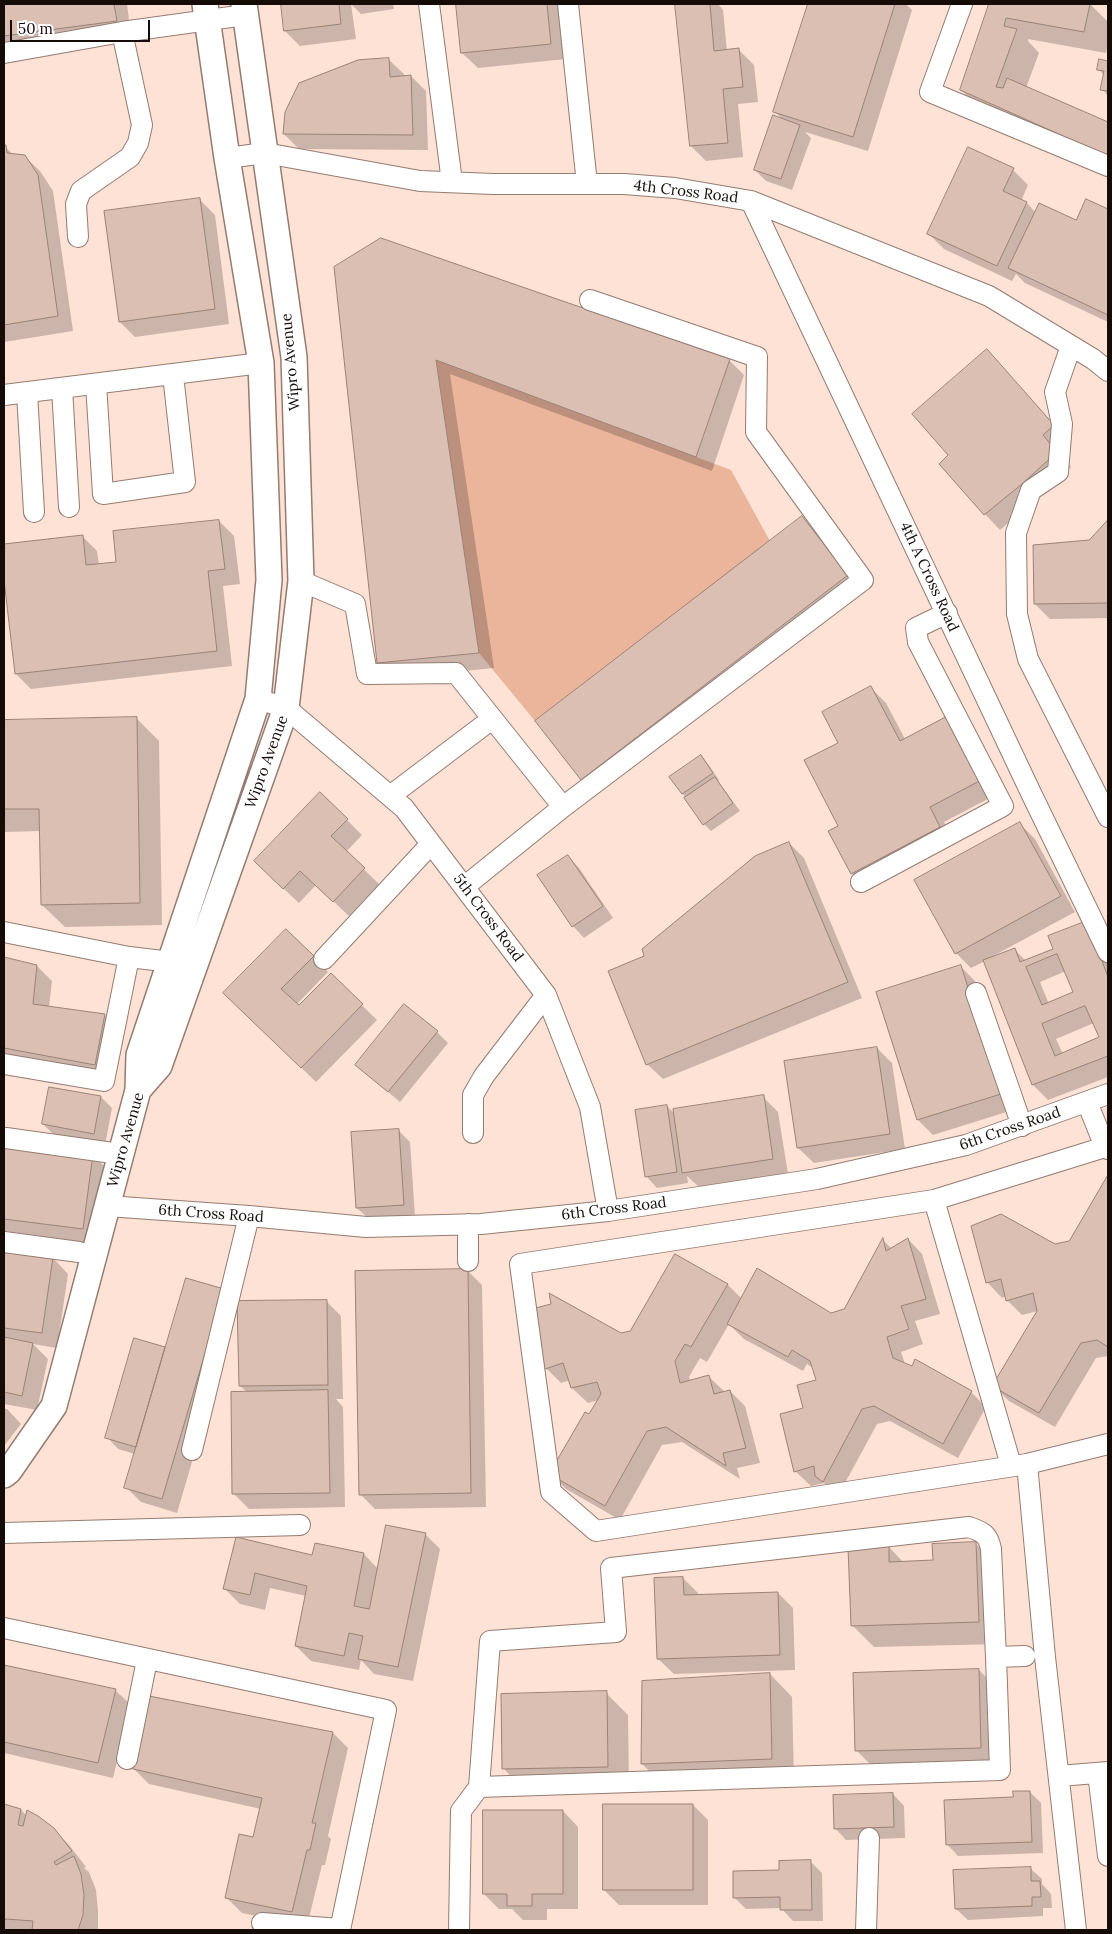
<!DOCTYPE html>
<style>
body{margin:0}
#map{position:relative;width:1112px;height:1934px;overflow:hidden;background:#fee2d5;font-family:Lora,serif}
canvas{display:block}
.frame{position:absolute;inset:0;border:5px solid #150c08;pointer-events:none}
.scale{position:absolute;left:10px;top:20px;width:140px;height:22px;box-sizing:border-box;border:2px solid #150c08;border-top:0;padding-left:6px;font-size:15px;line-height:18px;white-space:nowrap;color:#150c08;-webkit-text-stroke:4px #fff;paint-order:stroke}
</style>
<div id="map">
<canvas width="1112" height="1934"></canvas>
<div class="frame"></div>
<div class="scale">50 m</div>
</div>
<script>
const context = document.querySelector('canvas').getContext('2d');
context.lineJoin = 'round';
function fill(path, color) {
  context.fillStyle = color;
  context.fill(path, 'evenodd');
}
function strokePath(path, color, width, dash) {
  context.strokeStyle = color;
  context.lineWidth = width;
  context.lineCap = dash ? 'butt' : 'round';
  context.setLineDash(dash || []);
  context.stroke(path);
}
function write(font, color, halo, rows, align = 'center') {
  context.font = font + ' Lora,serif';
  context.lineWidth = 4;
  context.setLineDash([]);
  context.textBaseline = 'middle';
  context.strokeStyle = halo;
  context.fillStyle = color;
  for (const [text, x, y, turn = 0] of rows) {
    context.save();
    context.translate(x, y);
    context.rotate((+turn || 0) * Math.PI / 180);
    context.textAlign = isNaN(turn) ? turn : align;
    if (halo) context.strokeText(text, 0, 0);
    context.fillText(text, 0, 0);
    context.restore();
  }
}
const green = new Path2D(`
 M436,360l295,110 39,71 -235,180 -56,-68z`);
const shadow = new Path2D(`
 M4,4h123l4,32 -127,17z
 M282,4h111l1,5 -33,5 -10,-10 5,35 -56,7 -15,-15z
 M457,4h103l6,55 -88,9 -16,-15z
 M676,4h42l5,6 4,41 12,-1 15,15 4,37 -20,2 5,53 -37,4 -15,-15z
 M809,4h97l6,6 -44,141 -63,-19 6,6 -19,52 -26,-9 -11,-11 28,-50 -8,-8z
 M991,4h99l18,18v20l-2,11 -78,-14v2l11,12 -13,35 82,35v45l-125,-56 -22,-22z
 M388,59l16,15v3l7,-1 15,15 2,59 -129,-1 -15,-15z
 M1100,61l8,1v34l-6,-7 2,-14 -5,-5z
 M4,146l10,9 10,1 16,15 13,20 20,140 -69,11z
 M968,149l45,21 15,15 -7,16 6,2 9,10 41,8 10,-21 21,10v112l-83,-39 -9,-9 -4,7 -68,-32 -15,-15z
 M199,199l16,16 14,109 -94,13 -15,-15z
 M336,268l393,92 15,15 -32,96 -262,-97 44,294 -101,10 -15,-15z
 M987,350l81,91 -11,10 14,16 -34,32 -37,31 -15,-16 -35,-59z
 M802,518l15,15 45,57 -265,204 -15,-15z
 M219,521l15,15 6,48 -17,2 9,80 -201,23 -15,-15 -12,-105v-24l78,-9 15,15 2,14 19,-2z
 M1108,522v96l-58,1 -15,-15 54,-63z
 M871,688l15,15 19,36 96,53 -57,30 11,20 -88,46 -15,-15 -12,-47v-83z
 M137,719l22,22 3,184 -97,2 -23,-22 -1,-74 -37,1v-111z
 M701,757l7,7 11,16 -1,1 22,30 -29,20 -7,-7 -22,-31z
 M347,820l15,15 -16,17 33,32 -30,32 -33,-31 -17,18 -29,-27z
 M1020,824l15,15 40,73 -82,44 1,2 21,-8 11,11 28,-11 54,5v122l-60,23 -15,-15 -48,-124 -14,7 -15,-15zM1066,971l9,22 -26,11 -9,-22zM1094,1023l6,15 -37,16 -7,-15z
 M789,843l15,15 58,140 -199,81 -16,-15 -1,-107z
 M568,856l11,12 34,50 -29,20 -11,-12z
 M286,931l42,41 -32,33 3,2 32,-32 46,45 -61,62 -76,-74z
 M4,958l33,8 15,15 -3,26 55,8 15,15 -10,49 -105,-19z
 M961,967l15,15 40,127 -83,26 -15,-15 -40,-127z
 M437,1032l11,11 -48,59 -44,-37z
 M877,1048l15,15 13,86 -91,14 -16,-15z
 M101,1097l11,11 -7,37 -51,-10 -11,-11z
 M763,1097l15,15 10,62 -89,13 -12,-11 1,7 -31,5 -11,-12 21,-70 8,8z
 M399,1131l11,11 5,74 -46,3 -12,-11z
 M4,1143l89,12 15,15 -10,74 -94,-13z
 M1108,1177v179l-12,2 -41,69 -46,-26 -15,-15 44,-75 -16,4 -15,-15 -1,-4 -4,2 -15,-16 68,-36 14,-4z
 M908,1239l14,15 18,60 -25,7 8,23 -22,8 4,12 66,28 15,15 -28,51 -68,-37 -13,3 -39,72 -14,-13 -13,3 -16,-15 10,-62 13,-29 -5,-12 -6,-4 -4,7 -59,-32 -15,-15 -22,38 -7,-4 -11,19 1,4 19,-4 16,15 5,-1 15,15 15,57 -23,5 3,11 -58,-37 -20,3 -42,75 -54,-31 -15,-15 48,-74 -11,3 -16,-15 -2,-8 -9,3 -15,-15 75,-34 10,-2 44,-77 53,30 14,14 89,15 13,-4 39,-70 9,9z
 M4,1252l49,6 15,16 -11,74 -24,-4 15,15 -11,51 -33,-6z
 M467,1270l15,15 4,222 -111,2 -15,-15z
 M326,1301l15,15 2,83h-7l7,8 2,100 -96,2 -15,-15 14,-101 -8,-7z
 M238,1305l-61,208 -36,-11 -15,-15 9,-33 -17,-5 -11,-12 28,-97 31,10z
 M4,1409h3l14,15 -17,22z
 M425,1534l15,15 -27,132 -39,-7 -13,-14 -2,10 -48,-9 -15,-15 10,-50 -36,-8 -5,22 -25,-6 -15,-15 12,-51 76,19 51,-3 14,15z
 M975,1543l22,22 3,79 -126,3 -22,-22 37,-78 15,16 31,-2z
 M683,1578l15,15v3l80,-3 15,15 2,62 -121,4 -16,-15z
 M4,1666l111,24 16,15 -18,73 -109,-25z
 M979,1670l22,22 2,77 -125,3 -22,-22z
 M770,1674l22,23 2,83 -130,6 -22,-22z
 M606,1693l22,22 1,74 -104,2 -22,-23z
 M150,1697l183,36 15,15 -20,88 3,3 -6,26h-3l-15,61 -65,-13 -15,-15 27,-59 7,-30 -112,-25 -15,-15z
 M1030,1792l11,11 2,50 -85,3 -11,-12 68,-46z
 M893,1794l11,12 1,32 -59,2 -11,-12z
 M693,1805l15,15v85h-89l-15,-15z
 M4,1806l17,4 6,6 26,13 16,16 17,22 -2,1 5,4 7,18 2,21v19h-94z
 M563,1811l15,16v82h-31v11h-24l-11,-11h-13l-15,-15z
 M811,1862l11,11 1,48h-30l-12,-13 -35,1 -12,-12 46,-26z
 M1030,1868l12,11v5l9,10 1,14h-9v8l-75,4 -12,-11z`);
const building = new Path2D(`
 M4,4h110l3,17 -113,15z
 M281,4h58l2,20 -57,7z
 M456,4h91l4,40 -90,9z
 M675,4h35l4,47 25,-3 4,39 -20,2 5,54 -38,3z
 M808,4h87l-42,133 -80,-25z
 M989,4h101l-6,28 -78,-14 -2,8 13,3 -21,58 7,1 4,-10 101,44v34l-148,-66z
 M389,58l1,19 21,-2 2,60 -130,-1 2,-22 14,-29 59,-23z
 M1099,59l9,2v30l-8,-1 4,-19 -7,-1z
 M773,115l27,10 -19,54 -27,-9z
 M4,145h2l1,8 18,2 13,20 20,141 -54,9z
 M968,147l46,21 -11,23 24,11 -30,64 -70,-32z
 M200,198l15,111 -96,13 -15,-111z
 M1086,199l22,10v106l-100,-47 31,-65 37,17z
 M381,238l349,121 -34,98 -260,-97 43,293 -102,10 -43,-396z
 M987,349l67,76 -11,10 14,17 -35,32 -38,31 -45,-51 9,-9 -36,-41z
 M802,516l46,59 -267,205 -46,-59z
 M219,520l6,49 -17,2 9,80 -202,23 -11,-94v-36l79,-9 3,30 30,-3 -3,-31z
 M1108,520v83l-74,1 -1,-59 56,-5z
 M871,686l29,55 53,-28 34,64 -57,30 10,20 -89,47 -23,-43 10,-5 -34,-66 34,-17 -16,-31z
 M137,717l3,186 -99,2 -2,-96h-35v-89z
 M701,755l12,18 -31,21 -13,-17z
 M715,777l18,26 -30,22 -19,-27z
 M320,792l28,27 -17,17 34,32 -32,34 -33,-31 -17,18 -29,-28z
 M1020,822l41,74 -106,58 -41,-74z
 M789,842l59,140 -202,83 -38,-94 36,-15 -2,-7 113,-93z
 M568,855l35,51 -31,21 -35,-52z
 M1087,921l21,56v79l-76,29 -49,-125 32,-12 5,14 33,-13 -5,-13zM1057,954l16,38 -31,13 -16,-38zM1085,1006l14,31 -44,19 -13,-32z
 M286,929l28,27 -33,33 18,16 32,-32 32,31 -62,64 -78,-75z
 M4,957l33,8 -4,39 72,10 -10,51 -91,-17z
 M961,965l40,129 -84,26 -41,-128z
 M404,1004l34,27 -50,61 -33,-27z
 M877,1047l13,87 -93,14 -13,-87z
 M49,1087l52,9 -7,38 -52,-10z
 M764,1095l9,64 -91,14 -9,-64z
 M667,1105l10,67 -32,5 -10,-67z
 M399,1129l5,76 -48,3 -5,-76z
 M4,1142l89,12 -10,75 -79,-10z
 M1108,1175v172l-11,-7 -16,3 -42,70 -47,-27 45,-75 -4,-18 -27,8 -5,-22 -15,4 -15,-57 30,-12 54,30 14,-3z
 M883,1238l3,13 22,-13 18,61 -25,7 8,23 -22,8 6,21 19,8 3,-7 57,32 -29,53 -69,-38 -12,3 -39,73 -8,-6 -1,-10 -20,6 -14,-58 23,-6 -6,-23 19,-5 -6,-19 -18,-11 -4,7 -61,-33 30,-56 74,45 13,-4z
 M4,1250l49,7 -11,76 -38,-5z
 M675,1254l53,30 -37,63 -6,-3 -10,17 5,22 29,-8 5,19 16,-4 16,58 -23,5 3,13 -60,-39 -19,4 -42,75 -56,-32 36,-62 4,2 12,-20 -4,-12 -26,6 -8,-25 -18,6 -17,-59 23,-6 -2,-11 72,40 9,-2z
 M468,1269l3,224 -112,2 -4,-224z
 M186,1278l38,11 -62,210 -38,-11z
 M327,1300l1,85 -89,1 -2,-85z
 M4,1337l29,6 -11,53 -18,-4z
 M134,1338l31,9 -29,100 -31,-9z
 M328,1390l2,103 -98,1 -1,-102z
 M386,1525l40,8 -28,134 -40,-8 5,-23 -14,-3 -5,23 -49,-10 12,-60 -52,-13 -5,22 -27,-6 13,-52 76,18 3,-12 49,10 -10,53 15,3z
 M976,1542l3,80 -128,4 -3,-79 41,-1v16l44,-2 -1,-16z
 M683,1577l1,18 94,-3 2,63 -123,4 -3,-81z
 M4,1665l112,24 -18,74 -94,-21z
 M979,1669l2,79 -126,3 -2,-78z
 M770,1673l2,86 -131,5 1,-83z
 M607,1691l1,76 -106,2 -1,-75z
 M149,1696l184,36 -21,91h4l-6,27h-3l-15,62 -67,-14 14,-64 14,3 9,-39 -129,-29z
 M1013,1791h17l2,51 -86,3 -2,-45 69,-3z
 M893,1793l1,34 -60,2 -1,-34z
 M4,1804l17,5 -3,16 5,1 4,-16 11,6 16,12 18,23 -18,11 2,3 18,-9 7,18 3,21 -1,20 -5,15h-46l1,-9 -27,-2 -2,2z
 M603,1804h90v86h-90z
 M483,1810h80v84h-31v12h-25v-12h-24z
 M811,1860l1,50h-32v-13l-47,1v-27l46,-1v-9z
 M1031,1867v14h9l1,16h-9v9l-77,3 -2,-39z`);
const minor = new Path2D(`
 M429,4l23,178
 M568,4l19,180
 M962,4l-32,88 178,74
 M4,53l118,-21 123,-17
 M227,158l38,-5 155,28 73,3h131l51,4 76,13 238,95 104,63 15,12
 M751,201l280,592 77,159
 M78,237l-2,-33 5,-13 49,-34 8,-14 4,-18 -20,-93
 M1071,346l-16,46 7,32 -4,48 -27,18 -15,43 1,81 11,45 80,158
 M96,384l7,110 82,-12 -12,-107
 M62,388l7,119
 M27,393l7,119
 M4,395l257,-32
 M301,581l54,23 12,70 89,-1 107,134
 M258,699l28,9 118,100 142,187 44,112 18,104
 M390,796l102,-77
 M861,882l142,-76 -85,-164 -2,-14 31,-15
 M464,887l99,-80 300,-227 -107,-148 1,-75 -167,-57
 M4,932l125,25 42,5
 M324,959l107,-115
 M976,993l46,133
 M4,1064l100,17 25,-124
 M1087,1102l18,45 3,2
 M473,1133v-38l11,-19 62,-81
 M6,1138l114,16
 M1105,1147l-171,53 -414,64 31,228 45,39 431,-67 81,-20
 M934,1200l77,265
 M107,1206l142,10 117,11 115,-3 127,-13 209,-32 149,-34 142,-51
 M468,1224v37
 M4,1242l75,10 14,4
 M192,1450l57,-234
 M1027,1464l18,193 31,273
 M4,1533l296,-8
 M4,1628l382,82 -46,220
 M127,1759l20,-99
 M1098,1773l10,83
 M1059,1776l49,-4
 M479,1787l521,-17 -4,-113 29,-1
 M262,1923l78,6
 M459,1930l2,-119 18,-24 11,-146 126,-9 -5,-64 358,-41c14,5 19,7 22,22l5,108
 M866,1930l3,-92`);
const major = new Path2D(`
 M138,1090l1,-35 119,-356 11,-119 -8,-217 -34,-205 -22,-154
 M4,1475l5,-4 45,-65 84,-316 21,-24 127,-358 15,-127 -7,-224 -50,-353`);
const streetNames = [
 ["4th Cross Road",686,192,7],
 ["Wipro Avenue",291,362,-95],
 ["4th A Cross Road",929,577,65],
 ["Wipro Avenue",267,762,-70],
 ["5th Cross Road",488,918,53],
 ["6th Cross Road",1010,1129,-19],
 ["Wipro Avenue",126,1140,-74],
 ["6th Cross Road",614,1209,-7],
 ["6th Cross Road",211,1214,4]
];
fill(green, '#eab59b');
fill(shadow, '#0003');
fill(building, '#dabfb2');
strokePath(building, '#9b8276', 1);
strokePath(minor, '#947c70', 22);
strokePath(major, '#947c70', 28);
strokePath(minor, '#fff', 20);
strokePath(major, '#fff', 25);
write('15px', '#150c08', '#fff', streetNames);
</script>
